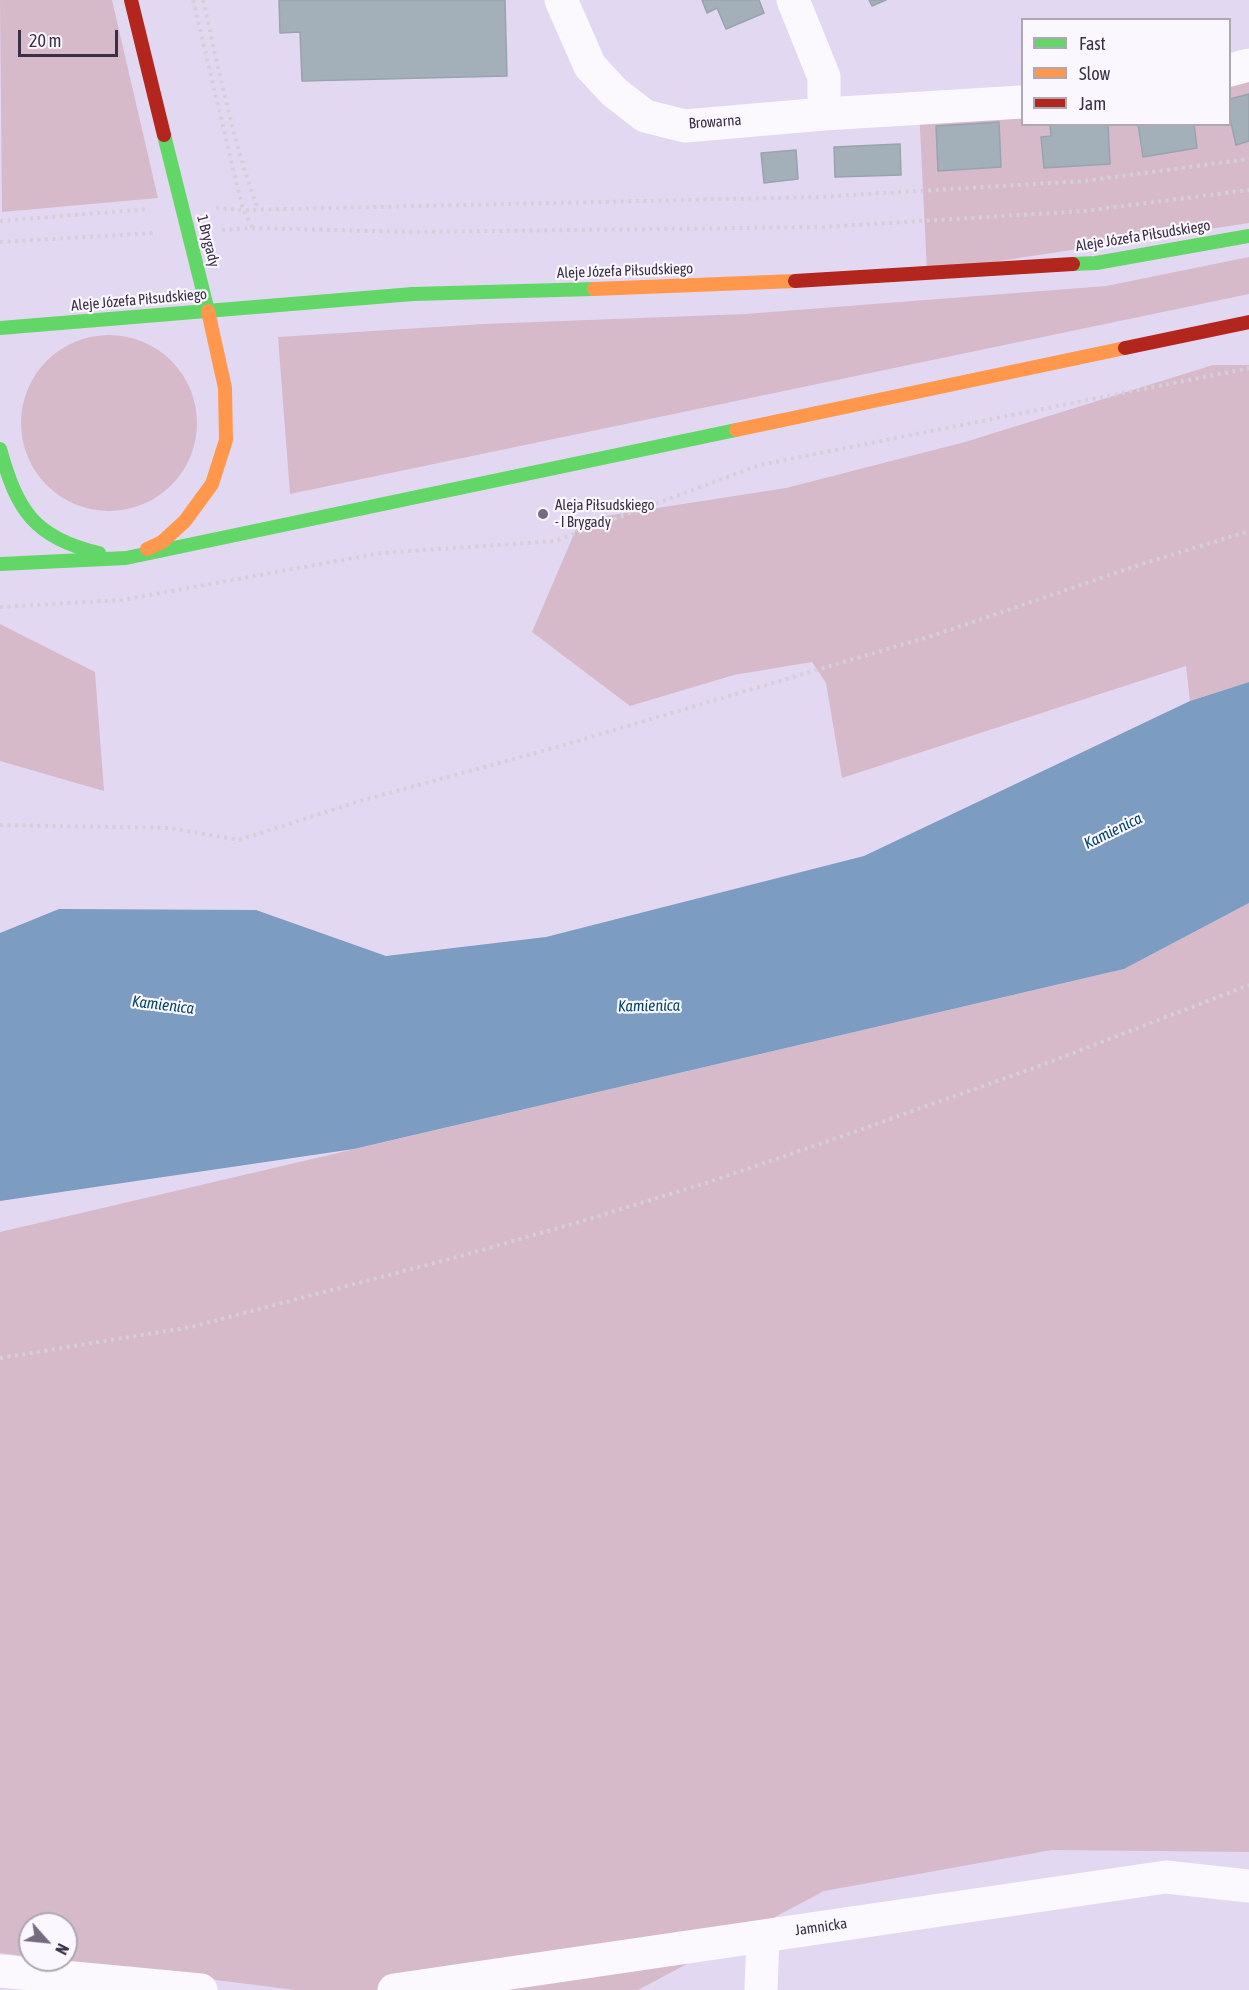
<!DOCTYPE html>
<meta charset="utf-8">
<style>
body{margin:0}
#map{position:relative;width:1249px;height:1990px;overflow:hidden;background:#e3d8f2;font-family:"Asap Condensed",sans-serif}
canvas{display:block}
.legend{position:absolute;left:1021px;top:18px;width:210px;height:108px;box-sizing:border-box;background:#faf8fe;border:2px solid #ada8b4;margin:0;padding:8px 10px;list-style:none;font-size:18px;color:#392f46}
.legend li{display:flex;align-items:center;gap:12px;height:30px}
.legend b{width:30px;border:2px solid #ada8b4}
.north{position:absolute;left:18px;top:1912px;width:60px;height:60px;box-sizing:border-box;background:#faf8fe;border:2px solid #ada8b4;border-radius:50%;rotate:117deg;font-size:16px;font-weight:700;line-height:24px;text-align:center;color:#392f46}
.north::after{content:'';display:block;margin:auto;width:21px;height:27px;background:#746a82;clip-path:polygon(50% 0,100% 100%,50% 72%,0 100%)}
.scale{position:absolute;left:18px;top:30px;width:100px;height:27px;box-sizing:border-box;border:3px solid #392f46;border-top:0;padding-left:8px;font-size:18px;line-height:21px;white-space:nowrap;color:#392f46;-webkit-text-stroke:4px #faf8fe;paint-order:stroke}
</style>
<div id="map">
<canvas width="1249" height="1990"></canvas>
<ul class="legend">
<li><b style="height:8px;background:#63d668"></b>Fast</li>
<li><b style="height:8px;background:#ff974d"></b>Slow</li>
<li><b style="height:8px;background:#b3261e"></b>Jam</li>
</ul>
<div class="north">N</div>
<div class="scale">20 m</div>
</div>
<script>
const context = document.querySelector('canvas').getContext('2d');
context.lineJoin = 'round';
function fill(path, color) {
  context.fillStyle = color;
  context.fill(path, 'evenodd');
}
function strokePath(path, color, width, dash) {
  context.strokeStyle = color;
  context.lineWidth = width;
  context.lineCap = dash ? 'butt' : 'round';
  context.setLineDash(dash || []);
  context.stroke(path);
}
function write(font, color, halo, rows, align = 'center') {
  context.font = font + ' "Asap Condensed",sans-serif';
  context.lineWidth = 4.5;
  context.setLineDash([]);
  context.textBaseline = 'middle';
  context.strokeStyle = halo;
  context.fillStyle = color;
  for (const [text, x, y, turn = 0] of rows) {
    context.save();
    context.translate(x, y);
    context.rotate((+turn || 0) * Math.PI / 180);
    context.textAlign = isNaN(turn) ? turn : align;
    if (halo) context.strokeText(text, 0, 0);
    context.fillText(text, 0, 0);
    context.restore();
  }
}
const green = new Path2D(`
 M0,0h112l46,198 -156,14z
 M1249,65v158l-322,49 -8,-164 103,-6v22h208v-54z
 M1249,257v37l-959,200 -12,-157 205,-13 262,-10 361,-28z
 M21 423a88 88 0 1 1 176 0a88 88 0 1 1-176 0Z
 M1213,365h36v317l-59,19 -4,-35 -344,112 -16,-95 -14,-21 -78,13 -104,31 -98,-74 48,-112 206,-32 179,-46z
 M0,624l95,48 9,119 -104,-30z
 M1249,903v949l-197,-2 -228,41 -186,99h-343l-238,-30h9v-36h-36v33l-30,-4v-721l1124,-263z`);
const water = new Path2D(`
 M1249,682v221l-125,66 -770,180 -354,52v-268l59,-24 197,1 130,46 160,-19 318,-81 326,-155z`);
const building = new Path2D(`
 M279,0h226l2,76 -205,5 -2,-49 -20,1z
 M702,0h57l5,13 -38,16 -9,-21 -10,5z
 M869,0h17l-14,6z
 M1249,94v47l-13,4 -6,-27v-19z
 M999,122l2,45 -63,4 -2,-45z
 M1050,124h58l2,40 -66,4 -3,-31 10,-1z
 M1138,124h56l3,24 -54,9z
 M900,144l1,31 -66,2 -1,-30z
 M796,150l2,29 -34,4 -3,-30z`);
const path = new Path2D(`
 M193,0l50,210 10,18
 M203,0c16,70 30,142 55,209
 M216,208l27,2 575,-13 266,-16 165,-22
 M0,221l149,-12
 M222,230l31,-2 158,4 412,-5 261,-16 165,-21
 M0,242l155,-9
 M0,607l122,-7 259,-47 174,-12 205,-76 489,-97
 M0,825l170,3 69,12 121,-39 190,-52 385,-114 201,-69 113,-35
 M0,1358l191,-31 270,-71 118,-34 127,-39 125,-43 211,-75 207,-80`);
const street = new Path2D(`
 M561,0l29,66 24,26 31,24 40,10 139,-12 198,-12
 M793,0l31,77v37
 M1230,70l19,-5
 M0,1971l201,19
 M394,1990l772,-113 83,9
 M761,1990l2,-54`);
const fast = new Path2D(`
 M164,135l44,176
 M1073,264l23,-1 153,-27
 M0,328l413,-34 181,-5
 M0,449c17,61 34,89 99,104
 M0,564l126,-6 610,-128`);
const slow = new Path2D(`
 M594,289l201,-8
 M736,430l389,-82
 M147,549l15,-7 23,-21 27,-37 14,-44 -1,-52 -17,-77`);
const jam = new Path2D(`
 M131,0l33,135
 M795,281l278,-17
 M1125,348l124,-26`);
const markers = [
 [543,514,6,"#746a82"]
];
const streetNames = [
 ["Browarna",715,122,-4],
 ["Aleje Józefa Piłsudskiego",1143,236,-9],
 ["1 Brygady",208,241,76],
 ["Aleje Józefa Piłsudskiego",625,271,-2],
 ["Aleje Józefa Piłsudskiego",139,300,-5],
 ["Jamnicka",821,1927,-8]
];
const poiNames = [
 ["Aleja Piłsudskiego",555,505],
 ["- I Brygady",555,522]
];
const waterNames = [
 ["Kamienica",1113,831,-26],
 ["Kamienica",163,1005,7],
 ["Kamienica",649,1006,-1]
];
fill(green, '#d7baca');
fill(water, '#7c9cc1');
fill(building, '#a4b0b9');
strokePath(building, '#98a3ad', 1.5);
strokePath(path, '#d4d0d8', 4, [3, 4.5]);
strokePath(street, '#fbf9fd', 33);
strokePath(fast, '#63d668', 14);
strokePath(slow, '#ff974d', 14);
strokePath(jam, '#b3261e', 14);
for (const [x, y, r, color] of markers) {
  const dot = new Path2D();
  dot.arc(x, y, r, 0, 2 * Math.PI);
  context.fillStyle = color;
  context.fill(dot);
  strokePath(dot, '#faf8fe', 2);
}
write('15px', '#392f46', '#faf8fe', streetNames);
write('15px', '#392f46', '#faf8fe', poiNames, 'left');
write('italic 16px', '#02436d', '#faf8fe', waterNames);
</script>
